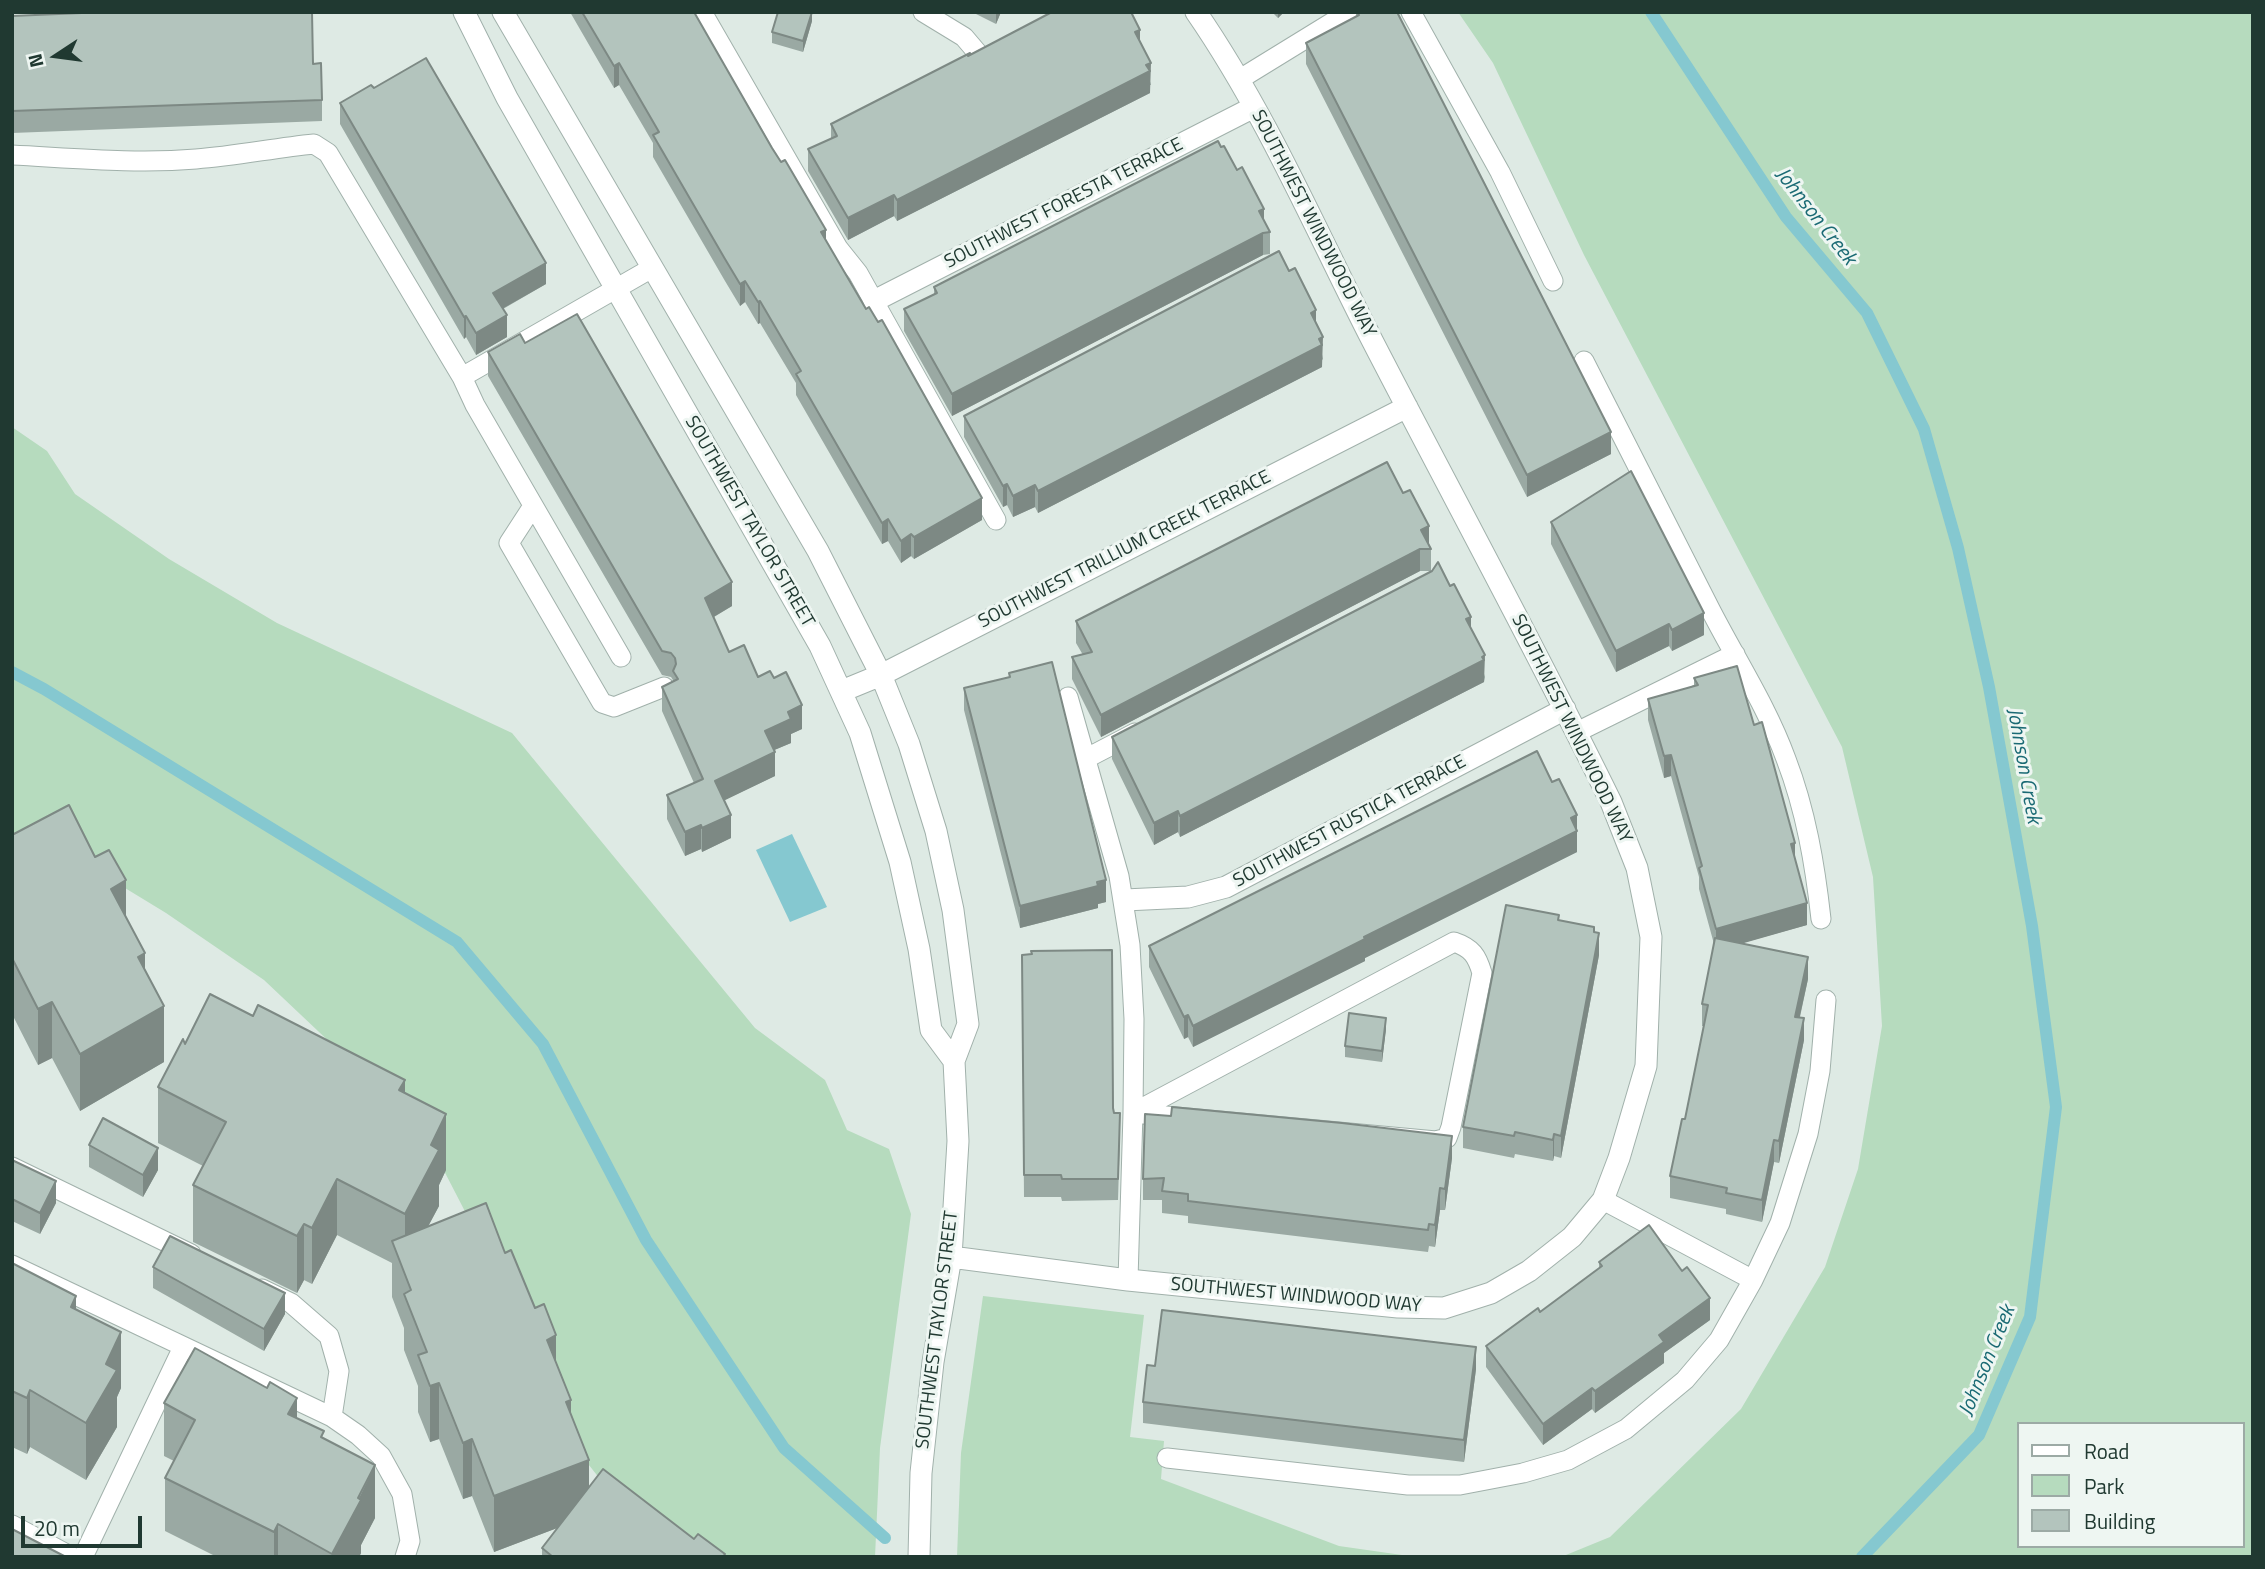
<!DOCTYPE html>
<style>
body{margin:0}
#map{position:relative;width:2265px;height:1569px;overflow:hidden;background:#deeae4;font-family:"Titillium Web",sans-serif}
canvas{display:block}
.frame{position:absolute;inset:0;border:14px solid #203931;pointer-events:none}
.legend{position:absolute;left:2017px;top:1422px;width:228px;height:126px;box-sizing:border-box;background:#eef6f2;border:2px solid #9caaa5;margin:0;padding:9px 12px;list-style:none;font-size:21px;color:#203931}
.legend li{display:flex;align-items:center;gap:14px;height:35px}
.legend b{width:35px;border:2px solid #9caaa5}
.north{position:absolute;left:21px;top:21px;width:70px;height:70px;-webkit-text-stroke:5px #eef6f2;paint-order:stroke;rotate:257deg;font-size:19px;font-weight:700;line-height:28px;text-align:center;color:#203931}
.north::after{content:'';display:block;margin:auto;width:24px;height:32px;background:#203931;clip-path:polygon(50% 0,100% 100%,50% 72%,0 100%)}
.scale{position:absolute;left:21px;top:1516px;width:121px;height:32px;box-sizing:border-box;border:4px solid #203931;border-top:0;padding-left:9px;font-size:21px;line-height:24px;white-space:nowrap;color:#203931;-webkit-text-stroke:5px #eef6f2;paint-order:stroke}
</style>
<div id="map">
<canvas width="2265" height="1569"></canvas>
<div class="frame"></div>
<ul class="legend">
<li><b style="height:9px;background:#fff"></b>Road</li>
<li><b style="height:19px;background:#b6dbbe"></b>Park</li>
<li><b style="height:19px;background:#b3c4bd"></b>Building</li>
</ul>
<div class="north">N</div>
<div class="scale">20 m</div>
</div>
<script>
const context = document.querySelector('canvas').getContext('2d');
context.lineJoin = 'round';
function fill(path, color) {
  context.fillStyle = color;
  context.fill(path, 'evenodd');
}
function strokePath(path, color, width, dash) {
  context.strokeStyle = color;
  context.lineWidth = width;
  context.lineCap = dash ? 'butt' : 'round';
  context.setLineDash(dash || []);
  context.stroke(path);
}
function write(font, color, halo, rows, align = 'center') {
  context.font = font + ' "Titillium Web",sans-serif';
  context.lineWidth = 6;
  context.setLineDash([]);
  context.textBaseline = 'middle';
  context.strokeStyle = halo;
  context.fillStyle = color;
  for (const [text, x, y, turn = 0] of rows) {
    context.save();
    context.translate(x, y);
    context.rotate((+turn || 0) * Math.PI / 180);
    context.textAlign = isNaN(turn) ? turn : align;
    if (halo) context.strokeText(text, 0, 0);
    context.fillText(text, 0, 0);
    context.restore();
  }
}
const green = new Path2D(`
 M1458,12h795v1545h-692l49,-20 131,-128 84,-142 33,-98 24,-143 -9,-149 -31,-130 -258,-492 -91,-192zM2018,1424h224v122h-224z
 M12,427l35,24 28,43 94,65 108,64 235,110 243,295 70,52 22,50 42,19 22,65 -31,234 -5,109h-196l-42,-31 -67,-85 -47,-117 -84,-163 -84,-95 -91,-86 -98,-67 -82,-50 -72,7z
 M983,1296l161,19 -14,122 34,4 -3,38 178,67 77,11h-459l4,-104z`);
const water = new Path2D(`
 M792,834l35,73 -37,15 -34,-72z`);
const stream = new Path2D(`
 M1651,12l135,205 81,96 57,116 34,119 31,139 43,239 24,181 -26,210 -51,118 -117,122
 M12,672l32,17 413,253 86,102 103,196 138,208 101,90`);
const service = new Path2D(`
 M702,12l136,236 20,25 138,247
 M923,12l41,25 17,20
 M1411,12l89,160 53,109
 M1240,79l109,-67
 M12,155c61,3 123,9 184,4 40,-3 78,-11 118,-15l14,9 134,224 13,28 146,252
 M1584,361c41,80 82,161 123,242 26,52 59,101 79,156 20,52 29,106 35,160
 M462,377l190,-109
 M533,506l-24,37 93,160 12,4 50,-20
 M1068,697l51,179 11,69 4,74 -1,94 -5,167
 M1577,732l158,-78
 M1087,758l48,-25
 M1454,942c18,6 23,14 28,31l-31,154 -4,11 -11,3 -303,-28z
 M12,1167l179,87
 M1603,1200l150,80
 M12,1265l320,152 26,18 23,21 21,38 8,47 -5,16
 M262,1289l29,14 38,33 10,35 -7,46
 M1167,1458l241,27h52l63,-12 45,-13 58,-31 59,-49 34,-40 34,-60 27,-57 28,-89 12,-63 6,-71
 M12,1525l60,32
 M83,1557l100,-210`);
const minor = new Path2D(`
 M464,12l43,86 313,548 40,87 40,129 19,87 12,81 23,31
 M503,12l315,539 63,124 28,69 27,87 17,79 15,114 -14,37 4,80 -7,116 -18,105 -12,111 -2,84
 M874,301l380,-194
 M842,691l39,-16 526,-268
 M1125,900l63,-3 38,-10 339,-178
 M951,1257l177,23 270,27 46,1 47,-15 38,-22 43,-34 31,-37 16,-42 27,-92 5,-129 -14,-69 -26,-66c-76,-155 -159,-307 -238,-460 -57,-111 -106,-227 -177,-330`);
const wall = new Path2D(`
 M570,12h124l132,228 156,280 -68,39 -3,-3 -10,7 -13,-22 -6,3 -86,-149v-12l-36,-60 -2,1 -13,-22 -5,4 -15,-25 -72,-124v-14l-34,-58 -5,3z
 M812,12v9l-9,31 -31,-9v-11z
 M972,12h29l-5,12z
 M1272,12h12l-6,6z
 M1356,12h41l214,442 -84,43 -221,-433v-21l50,-26z
 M12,16l301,48 9,36v21l-310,12z
 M1140,43l11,42h-1v8l-253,128 -3,-5 -46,24 -40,-69v-22l23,-10v-15l139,-69z
 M340,103l206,181 -43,25 4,28 -31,18 -10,-18 -2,2 -124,-215z
 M1221,147l43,73 6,12v22l-7,1 -311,161 -48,-85v-22l30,-14v-8z
 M1316,324l7,35 -1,1v7l-284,146 -3,-6 -22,10 -6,-12 -4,2 -39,-70v-21z
 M525,343l207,263 -18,11 15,35 29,25 44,52 -11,5v9l-17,7 1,26 -51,24 7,38 -29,14 -1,-3 -16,7 -18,-37v-24l27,-12 -32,-72v-24l11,-6v-1l-2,-3 -9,-2 -174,-299v-24z
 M1551,522l153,113 -32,16 -3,-5 -53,26 -65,-128z
 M1429,545l2,4v22h-11l-319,166 -29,-58v-22l11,-2 -7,-12v-22z
 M1471,629l14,48 -1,5 -304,155 -2,-5 -24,13 -42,-86v-22z
 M1009,673l97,229 -8,2v4l-78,20 -56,-218v-22l45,-11z
 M1694,678l60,47 41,136 12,64 -65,18 66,36 -8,38 4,23 -25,123 -5,-1 -12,60 -36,-8v-5l-56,-11v-22l15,-57 19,-93h-2v-22l12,-60 -15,-55v-12l-28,-101 -7,2 -16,-58v-21l46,-13z
 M1552,782l25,33v37l-212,106v3l-172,86 -5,-10 -4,2 -35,-72v-21z
 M12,835l114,82 19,54 19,91 -84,49 -28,-53 -14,7 -26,-51z
 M1559,920l35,12 5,23 -38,203 -7,-2 -1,5 -38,-7 -1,4 -51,-10v-21z
 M1031,951l83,162 6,22 -2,65 -56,1 -1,-4h-37l-2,-242 9,-1z
 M1386,1029l-4,33 -37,-5v-11z
 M185,1044l220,48 41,78 -7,15v21l-11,20 77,27 51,110 15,51 18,73 105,52 31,18h-183v-9l15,-20 -63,24 -22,-56 -9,3 -24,-60 -9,3 -12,-30v-26l-14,-36v-22l-12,-31v-34l-55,-28 -25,49 -8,-4 -7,13 -104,-51v-57l10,-19 -45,-23v-56z
 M89,1145l69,25 -15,27 -54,-30z
 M1452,1158l-7,52h-5l-5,37 -6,-1 -1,6 -240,-29v-7l-26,-3v-13h-19v-21z
 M12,1160l44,43 -16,31 -28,-13z
 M1599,1262l111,58 -46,33v10l-69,50 -3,-4 -49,36 -57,-78v-21l54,-34 59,-43z
 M12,1263l64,46 45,79 -4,9v30l-31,53 -56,-33 -3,7 -15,-7z
 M153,1267l132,47 -21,37 -111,-63z
 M1155,1366l321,3 -12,93 -321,-39v-21z
 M164,1403l133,15 27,21 51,79 -14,27v8l-2,4h-142l-52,-26v-53l9,-17 -10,-5z`);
const shadedWall = new Path2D(`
 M812,12v9l-9,31v-11z
 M996,12h5l-5,12z
 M1278,12h6l-6,6z
 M1140,30v21l-5,-19z
 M619,63v22l-5,3v-22z
 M1151,63l-1,30 -253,128v-21z
 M894,195v21l-46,24v-22z
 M1264,209v22l-5,-20z
 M826,230v21l-5,-19z
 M1263,233v22l-311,161v-22z
 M546,263v21l-53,30v-21z
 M745,281v21l-5,4v-22z
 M760,301v22l-2,1v-22z
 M1316,310v22l-5,-19z
 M507,315v22l-31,18v-22z
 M466,316v21l-2,2v-22z
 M1323,337l-1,30 -284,146v-22z
 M1611,432v22l-84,43v-22z
 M1007,484v21l-4,2v-21z
 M1035,485v22l-22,10v-21z
 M982,498v22l-68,39v-22z
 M888,519v22l-6,3v-21z
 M1429,526v21l-8,-17z
 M911,534v22l-10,7v-22z
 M1420,549v22l-319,166v-22z
 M732,582v24l-27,16v-24z
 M1704,613v22l-32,16v-21z
 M1471,617v21l-5,-19z
 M1669,624v22l-53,26v-21z
 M1485,655l-1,27 -304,155v-21z
 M802,705v24l-11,5v9l-26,11v-23l23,-19z
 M775,752v24l-60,29v-24z
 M1671,755v21l-7,2v-22z
 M1178,811v21l-24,13v-22z
 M731,815v23l-29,14v-24z
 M1577,815v37l-212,106v3l-172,86v-21l171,-89z
 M701,825v24l-16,7v-24z
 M1795,843v22l-4,-21z
 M126,880v56l-15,-47z
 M1106,880v22l-8,2v4l-78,20v-22z
 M1807,903v22l-91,26v-22z
 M1599,933v22l-38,203v-22z
 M145,953v57l-7,-53z
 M1808,957v22l-13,59v-21z
 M52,1002v56l-14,7v-56z
 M164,1006v56l-84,49v-57z
 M1188,1015v22l-4,2v-22z
 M1386,1018v11l-4,33v-11z
 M1804,1018v22l-25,123v-22z
 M405,1080v56l-6,-46z
 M446,1114v56l-7,15v21l-34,64v-56l26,-69z
 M1554,1134v22l-1,5v-21z
 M1452,1136v22l-7,52v-21z
 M1774,1140v22l-12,60v-22z
 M158,1148v22l-15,27v-22z
 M337,1179v56l-25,49v-56z
 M56,1181v22l-16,31v-21z
 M1440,1188v22l-5,37v-22z
 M304,1224v56l-7,13v-57z
 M285,1293v21l-21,37v-22z
 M76,1296v56l-5,-45z
 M1710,1298v22l-46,33v10l-69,50v-22l64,-56z
 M121,1332v56l-4,9v30l-31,53v-57l20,-59z
 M556,1335v57l-9,-52z
 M1476,1347v22l-12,93v-22z
 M439,1383v56l-9,3v-56z
 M1592,1388v21l-49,36v-21z
 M30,1390v57l-3,7v-56z
 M297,1398v53l-9,-37z
 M571,1400v56l-5,-54z
 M472,1439v57l-9,3v-56z
 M589,1460v56l-95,36v-56z
 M375,1465v53l-14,27v8l-2,4h-27v-3z
 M278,1524v33h-4v-25z`);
const building = new Path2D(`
 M105,12h207l1,52 8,-1 1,37 -310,11v-95z
 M582,12h112l78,136 9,14 4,-2 41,70 -5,2 45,77 3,-2 9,15 4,-2 100,178 -68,39 -3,-3 -10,7 -13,-22 -6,4 -86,-149 5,-3 -41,-70 -2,1 -13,-21 -5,3 -15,-25 -72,-124 6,-3 -40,-69 -5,3z
 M778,12h34l-9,29 -31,-9z
 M1052,12h79l9,18 -5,2 16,31 -5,2 4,6 -253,129 -3,-5 -46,23 -40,-69 29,-13 -6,-12 139,-71 -2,3z
 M1357,12h40l214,420 -84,43 -221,-432 53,-28z
 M426,58l120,205 -53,30 14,22 -31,18 -10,-17 -2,1 -124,-214 31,-18 3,3z
 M1218,141l3,6 3,-1 13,24 5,-3 22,42 -5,2 11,21 -7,1 -311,161 -48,-85 33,-16 -3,-6z
 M1279,251l10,20 6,-3 21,42 -5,3 12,24 -4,2 3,6 -284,146 -3,-6 -22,11 -6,-12 -4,2 -39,-70z
 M577,314l155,268 -27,16 24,54 15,-7 14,32 12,-6 4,7 12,-6 16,33 -14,7 3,7 -26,12 10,21 -60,29 16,34 -29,13 -1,-3 -16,7 -18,-37 36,-16 -41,-92 16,-8 -5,-8 3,-7 -1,-6 -4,-5 -9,-2 -174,-299 32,-18 5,9z
 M1387,462l16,31 7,-3 19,36 -8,4 10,19h-11l-319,166 -29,-58 20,-5 -16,-31z
 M1631,471l73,142 -32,17 -3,-6 -53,27 -65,-129z
 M1438,562l12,24 4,-2 17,33 -5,2 19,36 -3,2 2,3 -304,156 -2,-5 -24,12 -42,-86 320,-166z
 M1052,662l54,218 -9,2 1,4 -78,20 -56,-218 46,-11 -1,-4z
 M1737,666l17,59 8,-3 33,121 -4,1 16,59 -91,26 -17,-61 3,-2 -31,-111 -7,1 -16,-57 50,-14 -4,-7z
 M1537,751l15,31 7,-3 18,36 -6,3 6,13 -213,106 1,2 -172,87 -5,-11 -4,2 -35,-71z
 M69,805l26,52 14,-7 17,30 -15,9 34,64 -7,4 26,49 -84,48 -28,-52 -14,7 -26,-51v-123z
 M1506,905l53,10 -1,5 36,7v5l5,1 -38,203 -7,-2 -1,6 -38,-8 -1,4 -51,-9z
 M1715,938l93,19 -13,60 9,1 -25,123 -5,-1 -12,60 -36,-7 1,-5 -57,-12 12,-57h3l23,-114 -6,-1z
 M1112,950l1,158 1,5h6l-2,66h-56l-1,-4h-37l-2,-220 10,-1 -1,-3z
 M210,994l43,22 5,-11 147,75 -6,10 47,24 -15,31 8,5 -34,64 -68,-35 -25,49 -8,-4 -7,12 -104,-51 33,-63 -68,-35 25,-48 2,5z
 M1349,1013l37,5 -4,33 -37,-5z
 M1172,1107l170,16 110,13 -7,53 -5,-1 -5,37 -6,-1 -1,6 -240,-29v-7l-26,-3 2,-13 -21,1 2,-65 26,2z
 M103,1118l55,30 -15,27 -54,-30z
 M12,1160l44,21 -16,32 -28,-14z
 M486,1203l19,50 6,-3 24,58 9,-4 12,31 -9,5 24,60 -5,2 23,58 -95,36 -22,-57 -9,4 -24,-60 -9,3 -12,-31 9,-3 -23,-58 7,-4 -19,-49z
 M1649,1225l33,46 5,-4 23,31 -51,37 5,7 -69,49 -3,-3 -49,36 -57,-78 52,-38 2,4 62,-46 -3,-4z
 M170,1236l115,57 -21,36 -111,-62z
 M12,1263l64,33 -5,11 50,25 -15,32 11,6 -31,53 -56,-33 -3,8 -15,-7z
 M1162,1310l314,37 -12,93 -321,-38 4,-37 8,1z
 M195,1348l72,40 3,-6 27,16 -9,16 36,17 -3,6 54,28 -17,33 3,2 -29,54 -54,-30 -4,8 -109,-54 30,-58 -31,-17z
 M603,1469l91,70 4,-5 27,20 -2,3h-170l-11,-9z
 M12,1529l54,28h-54z`);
const streetNames = [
 ["SOUTHWEST FORESTA TERRACE",1064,204,-27],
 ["SOUTHWEST WINDWOOD WAY",1313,224,63],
 ["SOUTHWEST TAYLOR STREET",749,522,60],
 ["SOUTHWEST TRILLIUM CREEK TERRACE",1125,550,-27],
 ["SOUTHWEST WINDWOOD WAY",1571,729,64],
 ["SOUTHWEST RUSTICA TERRACE",1350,822,-28],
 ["SOUTHWEST WINDWOOD WAY",1296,1296,5],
 ["SOUTHWEST TAYLOR STREET",938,1330,-83]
];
const waterNames = [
 ["Johnson Creek",1815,217,52],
 ["Johnson Creek",2023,766,80],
 ["Johnson Creek",1988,1361,-68]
];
fill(green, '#b6dbbe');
fill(water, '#85c8d0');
strokePath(stream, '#85c8d0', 12);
strokePath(service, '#a1b1ab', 21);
strokePath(minor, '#a1b1ab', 23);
strokePath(service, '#fff', 19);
strokePath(minor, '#fff', 21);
fill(wall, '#9aa9a3');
fill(shadedWall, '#7d8984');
fill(building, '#b3c4bd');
strokePath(building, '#7d8984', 2);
write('19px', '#203931', '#eef6f2', streetNames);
write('italic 21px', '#1a6a74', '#eef6f2', waterNames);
</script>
